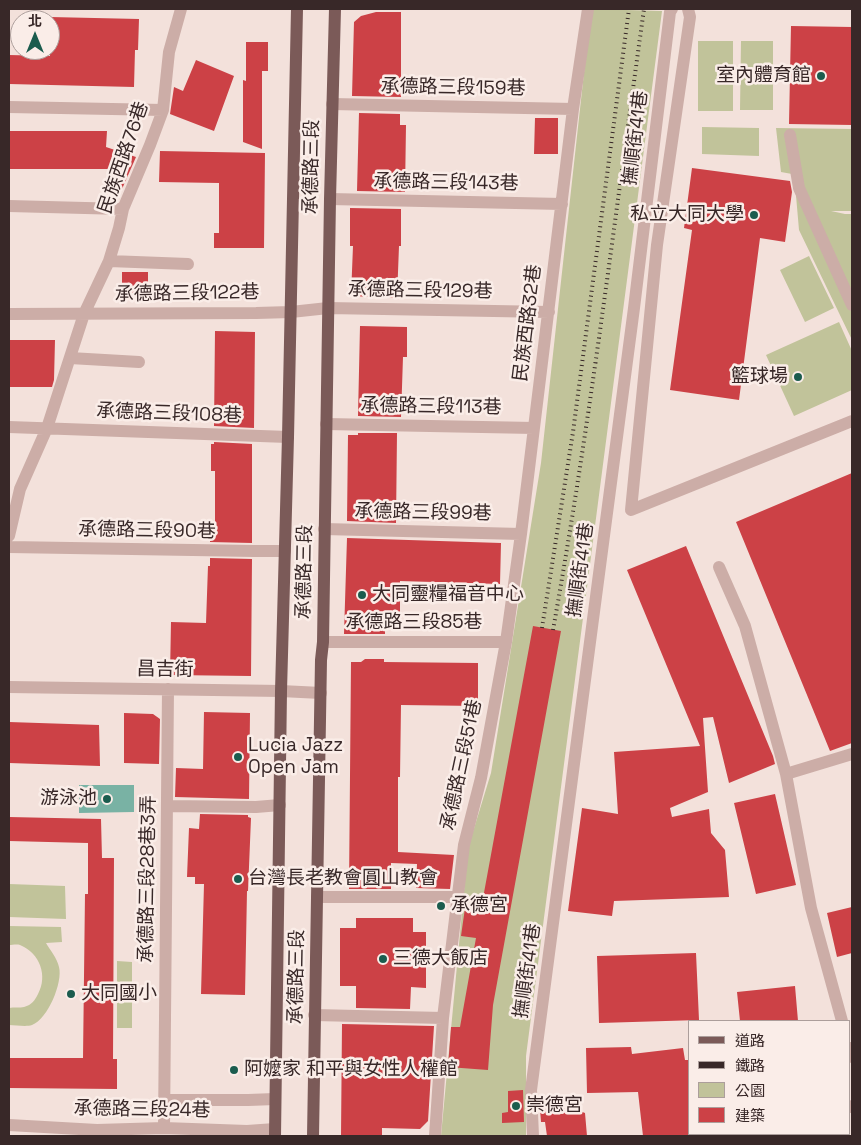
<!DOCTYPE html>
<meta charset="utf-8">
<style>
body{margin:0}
#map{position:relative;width:861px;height:1145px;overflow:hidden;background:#f3e1db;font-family:"Space Grotesk","Noto Sans TC",sans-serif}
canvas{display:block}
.frame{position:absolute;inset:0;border:10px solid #382828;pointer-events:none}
.legend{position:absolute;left:688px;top:1020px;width:162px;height:115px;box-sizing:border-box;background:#faede8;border:1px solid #ac9e9b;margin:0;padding:6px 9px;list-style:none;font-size:15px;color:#382828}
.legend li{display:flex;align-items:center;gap:10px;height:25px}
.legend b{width:25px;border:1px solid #ac9e9b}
.north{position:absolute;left:10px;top:10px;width:50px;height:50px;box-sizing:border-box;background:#faede8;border:1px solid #ac9e9b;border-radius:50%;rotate:0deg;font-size:14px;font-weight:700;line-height:20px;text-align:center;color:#382828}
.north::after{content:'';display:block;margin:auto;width:18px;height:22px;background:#1b5c4e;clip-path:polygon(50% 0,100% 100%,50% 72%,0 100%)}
</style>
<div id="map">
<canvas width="861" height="1145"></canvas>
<div class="frame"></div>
<ul class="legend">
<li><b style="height:6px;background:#7b5a58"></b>道路</li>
<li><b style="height:6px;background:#382828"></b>鐵路</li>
<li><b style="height:14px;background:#c1c39a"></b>公園</li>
<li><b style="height:14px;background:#cc4146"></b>建築</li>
</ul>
<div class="north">北</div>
</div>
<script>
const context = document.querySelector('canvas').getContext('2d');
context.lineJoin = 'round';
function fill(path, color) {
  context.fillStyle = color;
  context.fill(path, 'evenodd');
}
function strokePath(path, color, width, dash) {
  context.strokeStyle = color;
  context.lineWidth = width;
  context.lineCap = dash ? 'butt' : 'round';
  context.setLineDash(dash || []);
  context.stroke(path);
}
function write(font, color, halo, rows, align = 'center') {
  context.font = font + ' "Space Grotesk","Noto Sans TC",sans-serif';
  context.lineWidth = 5;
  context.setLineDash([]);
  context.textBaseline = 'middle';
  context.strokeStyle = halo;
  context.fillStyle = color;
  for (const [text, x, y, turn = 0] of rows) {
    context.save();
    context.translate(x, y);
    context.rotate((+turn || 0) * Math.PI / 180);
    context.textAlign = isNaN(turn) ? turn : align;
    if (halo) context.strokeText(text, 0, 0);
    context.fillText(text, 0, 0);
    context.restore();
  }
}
const green = new Path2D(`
 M591,9l71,2 -136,1045v80h-85l27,-288 23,-75 50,-310z
 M698,41h35v70h-35z
 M741,41h32v69h-33z
 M702,127l57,1v28l-57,-2z
 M776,128l76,1v82h-21l14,3h7v126l-53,-110 -4,-46 -3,-10 -11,-2z
 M809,256l25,52 -29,14 -25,-52z
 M839,322l13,29v39l-58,26 -28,-61z
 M9,884l56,2 1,33 -57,-2z
 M9,926l52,1 1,15 -16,1c4,7 11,15 13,24 4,15 -11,52 -27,58 -6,2 -16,0 -23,0v-17c5,-1 11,0 15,-1 8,-2 11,-7 14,-13 10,-18 2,-41 -18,-49 -3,-1 -8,0 -11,0z
 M117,961l15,1v66h-15z`);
const water = new Path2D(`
 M79,785h55v27l-55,1z`);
const building = new Path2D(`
 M376,12h25v85l-49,-1 2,-74 7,-6z
 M50,17l89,2 -1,31h-3l-1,37 -125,-3v-29l41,1z
 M791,26l61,1v98l-63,-1z
 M246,42h22v29h-6v78l-19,-7v-62l3,1z
 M196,60l38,16 -20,55 -44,-17 4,-27 9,4z
 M359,113l41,1v11h6l-1,67 -48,-1z
 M535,118h23v36h-24z
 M9,131h98l-1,16 30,10 -14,32 -8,-2 5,-18h-110z
 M160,151l105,2 -1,95h-50v-15h5v-50l-60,-1z
 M692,168l98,13 2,11 -7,50 -25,-4 -21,162 -69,-10 22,-160 -8,-2z
 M350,208l51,1v37h-2l-2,52 -46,-2 2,-50h-3z
 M122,272h26v25h-26z
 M360,326l47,1v30h-4l-2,60 -43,-1z
 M215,331l40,1 -1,96 -40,-2z
 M9,340h46l-1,40 -2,7h-43z
 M358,433h39l-1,90 -49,-2 1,-86h10z
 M214,442l38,2v99l-42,-1v-9h5v-62h-4v-27h3z
 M852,473v270l-22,8 -94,-229z
 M347,538l154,5 -1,41 -100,-3v48h-15v5h-41z
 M686,546l87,210 2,8 -46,19 -16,-66 -10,1 5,74 -38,16 2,9 37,-8 2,24 14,17 4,47 -115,4 -2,15 -44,-5 14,-103 36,6 -4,-62 86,-6 -73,-176z
 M210,558l42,1 -1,117 -81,-1 1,-53 35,1 2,-57h2z
 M533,626l28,5 -68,374 -5,65 -40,-3 3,-40h9l16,-89 -15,-2 4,-28 16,1z
 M365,659h19v3l94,1v43l-77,-1 -1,72h-2v75l56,3 -4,34 -34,-1 1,-24 -26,-1v26h-42l2,-227h10z
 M204,712l46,1 -1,86 -74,-2 1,-29 27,1z
 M124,713l29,1 7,5 -1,45 -35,-1z
 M9,722l90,3 1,41 -91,-3z
 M775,794l21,91 -40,9 -22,-91z
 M200,814l48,1v2l3,1 -3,73h-1l-2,104 -44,-1 3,-110h-9v-7h-8l2,-49 10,1z
 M9,817l92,2 1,39h12l-1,201h4v30l-108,-1v-30h74l2,-164h3v-51l-79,-2z
 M852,907v46l-15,4 -10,-44z
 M356,918h57v14h13v56l-15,-1 -1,22 -54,-1v-22h-16v-58h16z
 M696,953l3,67 -100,3 -2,-67z
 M795,986l3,35h-58l-3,-29z
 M342,1024l92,2 -6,95 -8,8 -38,-1v8h-41z
 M631,1047l1,7 51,-6 2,12h5v76h-47l-5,-44 -51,1 -1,-45z
 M523,1090l1,32 -22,1v-10l6,-1v-21z
 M567,1106l18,7 2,23h-40l-2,-14h-4l-1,-13z`);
const minor = new Path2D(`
 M688,9l2,8 -33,228 -26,265 221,-89
 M332,104l241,5
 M9,107l154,3
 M790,135l9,53 53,117
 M330,199l232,5
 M9,206l114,3
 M109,261l79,3
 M9,314l247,-1 35,-1 37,-4 221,4
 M70,358l69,4
 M326,424l208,4
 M9,427l279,10
 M324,529l197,5
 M9,536l11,-47 27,-61 37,-114 25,-53 10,-33 4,-19 27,-64 13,-35 6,-58 12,-43
 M9,547l245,4h31
 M719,567l26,59 41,148 25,134 31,113
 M323,642h183
 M9,687l272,4 40,2
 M786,774l66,-20
 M167,806l89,1 24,-2
 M317,897h140
 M314,1015l129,3
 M850,1048l2,9
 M164,1100h84l27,-1
 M850,1107l2,-1
 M9,1125l88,5 67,-2 83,3 28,-2
 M164,1128l4,-439
 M834,1134l6,2
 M435,1136l8,-118 21,-173 17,-67 25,-136 15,-108 52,-425 15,-100
 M533,1136l-2,-46 103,-782 36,-296 2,-3
 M789,1136l21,-2`);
const major = new Path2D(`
 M275,1136l6,-445 7,-254 9,-428
 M313,1136l8,-476 2,-18 7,-443 5,-190`);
const rail = new Path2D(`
 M542,628l31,-196 56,-423
 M553,630c37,-206 62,-414 91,-621`);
const markers = [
 [821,76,5,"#1b5c4e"],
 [754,215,5,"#1b5c4e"],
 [798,377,5,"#1b5c4e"],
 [362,595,5,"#1b5c4e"],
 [238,757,5,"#1b5c4e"],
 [107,799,5,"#1b5c4e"],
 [238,879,5,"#1b5c4e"],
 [441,906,5,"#1b5c4e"],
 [383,959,5,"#1b5c4e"],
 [71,994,5,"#1b5c4e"],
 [234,1070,5,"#1b5c4e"],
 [516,1106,5,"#1b5c4e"]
];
const poiNames = [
 ["室內體育館",811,76,"right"],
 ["私立大同大學",744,215,"right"],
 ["籃球場",788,377,"right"],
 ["大同靈糧福音中心",372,595],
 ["Lucia Jazz",248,746],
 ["Open Jam",248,768],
 ["游泳池",97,799,"right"],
 ["台灣長老教會圓山教會",248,879],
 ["承德宮",451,906],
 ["三德大飯店",393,959],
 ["大同國小",81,994],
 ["阿嬤家 和平與女性人權館",244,1070],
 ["崇德宮",526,1106]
];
const streetNames = [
 ["承德路三段159巷",453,88,1],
 ["撫順街41巷",636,138,-83],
 ["民族西路76巷",124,158,-71],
 ["承德路三段",312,167,-89],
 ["承德路三段143巷",446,183,1],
 ["承德路三段129巷",420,291,1],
 ["承德路三段122巷",187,294,-1],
 ["民族西路32巷",528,323,-83],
 ["承德路三段113巷",431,407,1],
 ["承德路三段108巷",169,414,2],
 ["承德路三段99巷",423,513,1],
 ["承德路三段90巷",147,531,1],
 ["撫順街41巷",581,570,-82],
 ["承德路三段",305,572,-89],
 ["承德路三段85巷",414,623],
 ["昌吉街",165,670,1],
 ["承德路三段51巷",462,765,-78],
 ["承德路三段28巷3弄",148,879,-89],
 ["撫順街41巷",528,971,-82],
 ["承德路三段",297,977,-89],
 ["承德路三段24巷",142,1110,1]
];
fill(green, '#c1c39a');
fill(water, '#79b2a4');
fill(building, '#cc4146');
strokePath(minor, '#ccada7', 12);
strokePath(major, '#7b5a58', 12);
strokePath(rail, '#382828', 4, [1, 4]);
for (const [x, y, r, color] of markers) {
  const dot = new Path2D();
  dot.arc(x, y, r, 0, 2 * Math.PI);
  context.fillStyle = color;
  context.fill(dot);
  strokePath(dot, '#faede8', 2);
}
write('19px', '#382828', '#faede8', poiNames, 'left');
write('19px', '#382828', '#faede8', streetNames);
</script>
